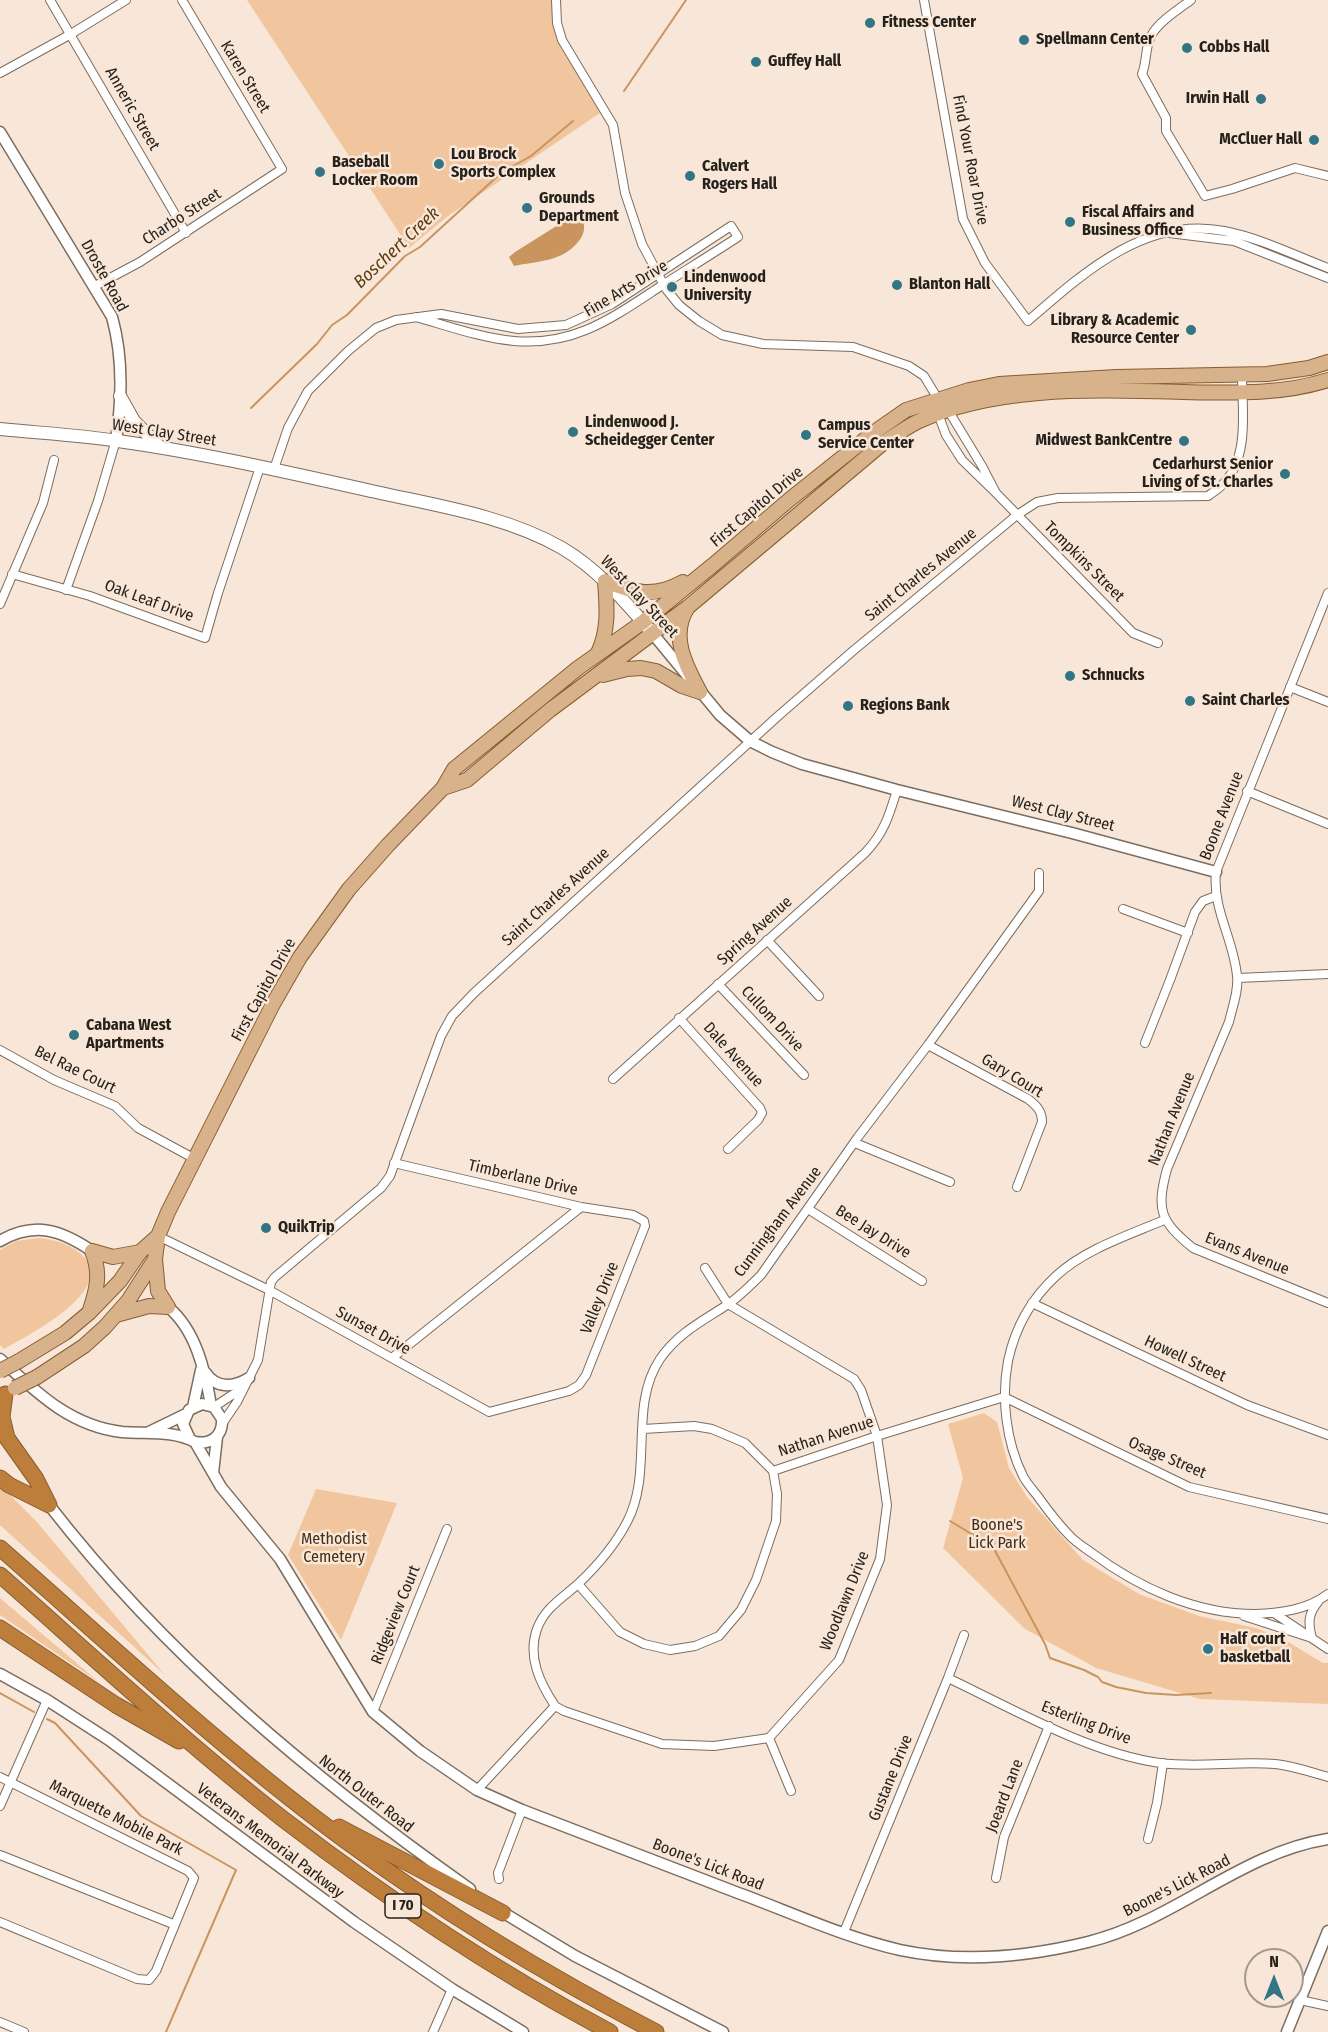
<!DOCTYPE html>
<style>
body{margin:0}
#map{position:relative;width:1328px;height:2032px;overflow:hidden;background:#f8e7d8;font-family:"Fira Sans Condensed",sans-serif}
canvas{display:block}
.north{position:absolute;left:1244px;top:1948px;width:60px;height:60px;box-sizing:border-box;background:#f8e7d8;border:2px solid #a4988c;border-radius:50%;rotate:0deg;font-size:16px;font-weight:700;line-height:24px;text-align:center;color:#27211b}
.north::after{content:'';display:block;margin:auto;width:21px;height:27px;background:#327685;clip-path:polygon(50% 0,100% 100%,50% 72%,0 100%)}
</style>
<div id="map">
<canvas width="1328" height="2032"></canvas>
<div class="north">N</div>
</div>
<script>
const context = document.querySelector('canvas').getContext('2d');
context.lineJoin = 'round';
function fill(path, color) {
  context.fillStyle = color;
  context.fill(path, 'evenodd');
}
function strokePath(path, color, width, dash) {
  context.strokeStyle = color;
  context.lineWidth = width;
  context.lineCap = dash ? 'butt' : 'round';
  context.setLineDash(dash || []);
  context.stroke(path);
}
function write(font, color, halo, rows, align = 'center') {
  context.font = font + ' "Fira Sans Condensed",sans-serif';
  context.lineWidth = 5;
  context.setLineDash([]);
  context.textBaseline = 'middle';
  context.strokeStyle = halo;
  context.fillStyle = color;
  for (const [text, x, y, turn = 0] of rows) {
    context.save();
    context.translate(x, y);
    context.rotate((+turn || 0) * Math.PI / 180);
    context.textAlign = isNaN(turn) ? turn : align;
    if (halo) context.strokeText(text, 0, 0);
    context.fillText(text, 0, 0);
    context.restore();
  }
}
const green = new Path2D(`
 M247,0h305c-2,48 31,72 48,113l-152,103 -39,32z
 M38,1238c16,1 36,7 47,20 29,34 -58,78 -81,91l-4,-4v-95l16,-9z
 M984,1413l13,9 12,46 18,29 56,63 56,34 60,22 57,12 29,12 38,23h5v41l-128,-5 -104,-31 -71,-39 -82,-81 20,-70 -15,-54z
 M0,1485l37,37 128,153 -165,-150z
 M316,1489l81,14 -56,137 -53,-85z
 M0,1598l100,85 -100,-68z`);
const water = new Path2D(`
 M574,215l7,1c5,9 4,18 -3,26 -16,20 -41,19 -64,24l-5,-9 6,-5z`);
const stream = new Path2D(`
 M624,91l62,-91
 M251,408l66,-64 15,-19 15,-10 58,-59 15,-9 81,-74 30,-17 42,-35
 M950,1521l43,26 52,97 5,14 34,12 14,7 4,5 14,5 30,6 30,2 35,-2
 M0,1693l34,19
 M47,1719l8,4 86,93 95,54 -70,162`);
const minor = new Path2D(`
 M50,0l136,233
 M556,0l1,23 5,17 51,85 12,68 17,51 24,45 13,16 20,16 23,14 41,9 90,3 56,19 15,10 14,23 10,11 34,56 14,27
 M924,0l39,219 22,44 43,58c54,-47 118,-106 196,-90 36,7 70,24 104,37
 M1191,0c-12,9 -33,22 -40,36 -6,11 -4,26 -9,38l24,44v13l39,65 27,-7 63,-21 33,8
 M0,73l71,-39 55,-34
 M1169,233l65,8 94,37
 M95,286l45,-24 142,-93 -100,-169
 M937,411l9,24 16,25 34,33 137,140 25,10
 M274,469l14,-41 20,-37 40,-40 28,-23 20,-8 45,-6 77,15 48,-4 46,-21 119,-78 7,11c-26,17 -52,33 -77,49 -49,32 -86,60 -147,55 -33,-3 -66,-15 -98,-24
 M12,574l78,22 115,42 13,-45 42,-126
 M66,590l32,-89 18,-61
 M1328,593l-112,279c-4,37 18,68 21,104 2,15 -5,32 -8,46l-62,147c-11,41 -7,52 26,79l135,55
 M0,604l43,-101 11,-43
 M1290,687l38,15
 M1247,791l81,33
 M1123,909l65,24
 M767,940l52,56
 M1238,978l90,-4
 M718,984l86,91
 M679,1018l81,90 2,5 -4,7 -30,29
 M1145,1043l25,-63 25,-68 8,-11 13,-5
 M928,1045l100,54c9,7 14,12 14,23l-25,65
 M0,1050l54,30 61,26 23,22 57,31
 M613,1079l252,-226c19,-20 24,-37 32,-63
 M855,1143l95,39
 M808,1209l114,72
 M1164,1220c-35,15 -79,29 -108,56 -25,23 -41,52 -48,85 -7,37 -2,81 15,115 4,8 11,15 16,22 10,14 20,27 32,39 6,6 14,11 21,16 47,35 104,61 163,61 26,-1 52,-4 73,-20
 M158,1236l111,54 220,122 80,-21 10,-6 7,-10 59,-149 -1,-5 -11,-6 -52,-8 -187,-44
 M1032,1303l215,102 81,30
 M392,1358l189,-151
 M1004,1397l185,90 139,32
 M214,1407l30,-20
 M222,1424l15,-22 21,-42 13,-78 4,-5 106,-89 9,-12 51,-140 11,-20 22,-23 303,-276 77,-67 163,-135 20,-13 21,-4 150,-2c5,-4 11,-7 15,-12 27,-27 19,-75 19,-109
 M773,1471l104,-35 127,-39
 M578,1584l42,48 24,12 26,6 25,-4 24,-10 22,-26 15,-30 20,-59 1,-27 -4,-23 -28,-28 -33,-14 -18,-3 -51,3
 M1274,1613l54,36
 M1244,1616l68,22c-4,-15 -4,-24 6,-36
 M948,1678c65,31 141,75 212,85 38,5 77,-2 115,1 18,2 36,8 53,13
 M555,1706l9,5 98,33 52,2 55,-8 70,-78 41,-101 7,-54 -10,-69 -16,-46 -7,-11 -126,-75 -23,-36
 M373,1712l74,-183
 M769,1738l22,53
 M0,1777l188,94 6,7 -38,93 -7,9 -12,-1 -137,-57
 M477,1790l78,-84c-15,-23 -28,-49 -18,-77 8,-22 27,-32 42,-46 19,-18 36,-38 48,-61 27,-51 1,-115 33,-163 17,-25 42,-38 67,-54 12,-8 23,-19 34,-30l97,-138 70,-92 111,-154v-18
 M0,1806l47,-106
 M1148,1839l9,-36 6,-40
 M0,1855l173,69
 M996,1878l8,-41 45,-111
 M499,1879l-1,-6 24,-63
 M844,1932l104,-254 16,-43
 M1300,2000l28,6
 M0,2022l24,10
 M433,2032l19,-43`);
const tertiary = new Path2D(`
 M0,132l112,185c11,39 10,83 4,123
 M653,634l67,81 30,26 22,11 30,12 95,26 175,43 144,39
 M0,1241c35,-20 61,-11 92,10
 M168,1307c28,23 37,64 43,98
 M0,1359c36,33 70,67 122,73 24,2 52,-2 73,10l26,45 59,72 93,153 47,39 57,39 45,20c70,27 141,54 211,81 55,20 110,46 167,59 61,13 127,7 188,-8 86,-21 152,-89 240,-103
 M205,1372c11,17 27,16 44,6
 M193,1407l8,-37
 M149,1432l37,-18
 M189,1437l-6,-13 6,-14 13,-6 12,3 8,12c1,17 -11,26 -27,23
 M213,1473l4,-36
 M49,1505c118,152 264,273 421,384
 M0,1674l47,26 62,40 245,182 98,67 71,43
 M499,1910l76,46 148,76
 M1287,2032l41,-101`);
const secondary = new Path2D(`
 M120,396l14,25 26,26
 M0,429c39,4 79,6 118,12 86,12 172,32 258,51 62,14 130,24 186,56 34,20 60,50 86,80`);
const primary = new Path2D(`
 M688,607c-19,28 -2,59 12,85
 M598,653c11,-23 9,-46 7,-72 30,12 49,17 78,1
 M603,675l24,-6 14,-1 15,3 26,15 18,6
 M443,788l24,-8 83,-70 138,-103 194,-163c11,-7 23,-16 35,-22 79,-37 180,-32 266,-30 49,1 98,3 145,-12
 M92,1251l21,6 27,-5
 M155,1259l3,32 10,16
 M90,1310c7,-21 11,-37 2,-59
 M116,1315l33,-9 19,1
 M19,1361l46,-28 25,-21 30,-31 20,-29 18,-16
 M37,1377l47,-31 21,-19 23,-26 27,-42 3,-23 10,-24 105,-208 27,-47 49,-68 39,-44 55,-57 11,-19 124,-101 65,-46 70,-57 76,-65 84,-67 33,-23 63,-20 30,-6 117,-7 151,-3 42,-6 19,-6`);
const motorway = new Path2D(`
 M5,1394l-3,23 5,21 29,41 13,26
 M0,1478l9,7 40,20
 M0,1548c115,101 227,206 350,296 97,71 200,133 306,188
 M0,1575c93,82 185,167 283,244 103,79 212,152 327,213
 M0,1628l116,77 63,36
 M339,1827l164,86`);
const primaryBridge = new Path2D(`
 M0,1371l19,-10
 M15,1388l22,-11`);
const markers = [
 [870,23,6,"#327685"],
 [1024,40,6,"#327685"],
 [1187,48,6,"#327685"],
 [756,62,6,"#327685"],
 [1261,99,6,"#327685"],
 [1314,140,6,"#327685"],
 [439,164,6,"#327685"],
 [320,172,6,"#327685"],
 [690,176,6,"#327685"],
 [527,208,6,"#327685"],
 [1070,222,6,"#327685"],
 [897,285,6,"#327685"],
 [672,287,6,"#327685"],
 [1191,330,6,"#327685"],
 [573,432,6,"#327685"],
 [806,435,6,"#327685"],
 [1184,441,6,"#327685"],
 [1285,474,6,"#327685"],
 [1070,676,6,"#327685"],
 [1190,701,6,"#327685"],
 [848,706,6,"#327685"],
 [74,1035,6,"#327685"],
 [266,1228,6,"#327685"],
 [1208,1649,6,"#327685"]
];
const shields = [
 [403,1906,36]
];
const shieldNames = [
 ["I 70",403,1906]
];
const poiNames = [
 ["Fitness Center",882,23],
 ["Spellmann Center",1036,40],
 ["Cobbs Hall",1199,48],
 ["Guffey Hall",768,62],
 ["Irwin Hall",1249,99,"right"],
 ["McCluer Hall",1302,140,"right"],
 ["Lou Brock",451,155],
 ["Sports Complex",451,173],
 ["Baseball",332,163],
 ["Locker Room",332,181],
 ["Calvert",702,167],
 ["Rogers Hall",702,185],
 ["Grounds",539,199],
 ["Department",539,217],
 ["Fiscal Affairs and",1082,213],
 ["Business Office",1082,231],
 ["Lindenwood",684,278],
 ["University",684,296],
 ["Blanton Hall",909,285],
 ["Library & Academic",1179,321,"right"],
 ["Resource Center",1179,339,"right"],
 ["Lindenwood J.",585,423],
 ["Scheidegger Center",585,441],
 ["Campus",818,426],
 ["Service Center",818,444],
 ["Midwest BankCentre",1172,441,"right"],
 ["Cedarhurst Senior",1273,465,"right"],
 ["Living of St. Charles",1273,483,"right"],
 ["Schnucks",1082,676],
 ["Saint Charles",1202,701],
 ["Regions Bank",860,706],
 ["Cabana West",86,1026],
 ["Apartments",86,1044],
 ["QuikTrip",278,1228],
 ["Half court",1220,1640],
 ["basketball",1220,1658]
];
const streetNames = [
 ["Karen Street",245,77,59],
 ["Anneric Street",132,109,60],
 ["Find Your Roar Drive",970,160,79],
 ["Charbo Street",182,217,-33],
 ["Droste Road",104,276,61],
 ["Fine Arts Drive",626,289,-31],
 ["West Clay Street",164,433,9],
 ["First Capitol Drive",757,507,-40],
 ["Tompkins Street",1084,562,45],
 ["Saint Charles Avenue",921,575,-39],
 ["West Clay Street",639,597,47],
 ["Oak Leaf Drive",149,601,20],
 ["West Clay Street",1063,814,14],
 ["Boone Avenue",1222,816,-69],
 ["Saint Charles Avenue",556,897,-42],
 ["Spring Avenue",755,931,-42],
 ["First Capitol Drive",264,990,-61],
 ["Cullom Drive",772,1019,47],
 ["Dale Avenue",733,1055,48],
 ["Bel Rae Court",75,1070,26],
 ["Gary Court",1012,1076,31],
 ["Nathan Avenue",1172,1119,-68],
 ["Timberlane Drive",523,1178,13],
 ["Cunningham Avenue",778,1222,-53],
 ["Bee Jay Drive",873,1232,32],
 ["Evans Avenue",1247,1254,22],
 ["Valley Drive",600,1298,-68],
 ["Sunset Drive",373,1331,29],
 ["Howell Street",1185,1359,25],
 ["Nathan Avenue",826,1437,-18],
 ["Osage Street",1167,1458,23],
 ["Woodlawn Drive",845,1601,-68],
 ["Ridgeview Court",396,1615,-68],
 ["Esterling Drive",1086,1723,21],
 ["Gustane Drive",891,1778,-68],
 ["North Outer Road",366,1794,38],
 ["Joeard Lane",1005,1796,-69],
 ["Marquette Mobile Park",116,1818,27],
 ["Veterans Memorial Parkway",270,1841,37],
 ["Boone's Lick Road",708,1865,21],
 ["Boone's Lick Road",1177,1886,-27]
];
const parkNames = [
 ["Boone's",997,1526],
 ["Lick Park",997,1544],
 ["Methodist",334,1540],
 ["Cemetery",334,1558]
];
const waterNames = [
 ["Boschert Creek",397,248,-43]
];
fill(green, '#f1c69e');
fill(water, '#ca945e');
strokePath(stream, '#ca945e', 2);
strokePath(minor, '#7b6d5f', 10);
strokePath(tertiary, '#7b6d5f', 13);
strokePath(secondary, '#7b6d5f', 14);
strokePath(primary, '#885d30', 16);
strokePath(motorway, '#885d30', 17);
strokePath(minor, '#fff', 8);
strokePath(tertiary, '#fff', 10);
strokePath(secondary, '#fff', 12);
strokePath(primary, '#d7b28a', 14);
strokePath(motorway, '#bd7e3c', 15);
strokePath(primaryBridge, '#885d30', 16, []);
strokePath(primaryBridge, '#d7b28a', 14);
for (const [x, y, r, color] of markers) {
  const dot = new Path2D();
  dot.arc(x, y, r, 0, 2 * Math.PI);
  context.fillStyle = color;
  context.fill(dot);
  strokePath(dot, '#f8e7d8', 2);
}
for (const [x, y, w] of shields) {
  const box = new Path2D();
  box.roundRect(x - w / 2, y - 12, w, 24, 4.5);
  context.fillStyle = '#f8e7d8';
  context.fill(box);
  strokePath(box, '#27211b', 1.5);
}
write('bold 15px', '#27211b', null, shieldNames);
write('bold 16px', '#27211b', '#f8e7d8', poiNames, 'left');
write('16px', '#27211b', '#f8e7d8', streetNames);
write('16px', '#442d15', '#f8e7d8', parkNames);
write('italic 18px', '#603b12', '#f8e7d8', waterNames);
</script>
